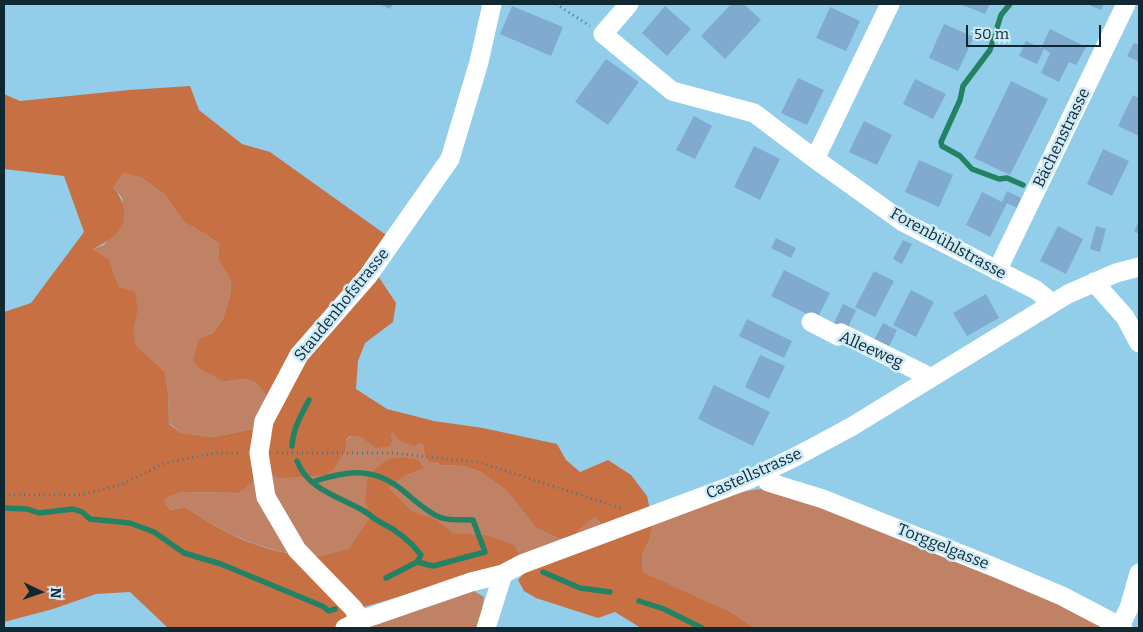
<!DOCTYPE html>
<meta charset="utf-8">
<style>
body{margin:0}
#map{position:relative;width:1143px;height:632px;overflow:hidden;background:#92cee9;font-family:Bitter,serif}
canvas{display:block}
.frame{position:absolute;inset:0;border:5px solid #0f2832;pointer-events:none}
.north{position:absolute;left:15px;top:567px;width:50px;height:50px;-webkit-text-stroke:4px #cdeaf8;paint-order:stroke;rotate:93deg;font-size:14px;font-weight:700;line-height:20px;text-align:center;color:#0f2832}
.north::after{content:'';display:block;margin:auto;width:18px;height:22px;background:#0f2832;clip-path:polygon(50% 0,100% 100%,50% 72%,0 100%)}
.scale{position:absolute;left:966px;top:25px;width:135px;height:22px;box-sizing:border-box;border:2px solid #0f2832;border-top:0;padding-left:6px;font-size:15px;line-height:18px;white-space:nowrap;color:#0f2832;-webkit-text-stroke:4px #cdeaf8;paint-order:stroke}
</style>
<div id="map">
<canvas width="1143" height="632"></canvas>
<div class="frame"></div>
<div class="north">N</div>
<div class="scale">50 m</div>
</div>
<script>
const context = document.querySelector('canvas').getContext('2d');
context.lineJoin = 'round';
function fill(path, color) {
  context.fillStyle = color;
  context.fill(path, 'evenodd');
}
function strokePath(path, color, width, dash) {
  context.strokeStyle = color;
  context.lineWidth = width;
  context.lineCap = dash ? 'butt' : 'round';
  context.setLineDash(dash || []);
  context.stroke(path);
}
function write(font, color, halo, rows, align = 'center') {
  context.font = font + ' Bitter,serif';
  context.lineWidth = 5;
  context.setLineDash([]);
  context.textBaseline = 'middle';
  context.strokeStyle = halo;
  context.fillStyle = color;
  for (const [text, x, y, turn = 0] of rows) {
    context.save();
    context.translate(x, y);
    context.rotate((+turn || 0) * Math.PI / 180);
    context.textAlign = isNaN(turn) ? turn : align;
    if (halo) context.strokeText(text, 0, 0);
    context.fillText(text, 0, 0);
    context.restore();
  }
}
const green = new Path2D(`
 M124,173l18,5 22,16 20,28 21,12 14,10 -1,15 13,22 -1,15 -7,23 -10,14 -14,6 26,43c24,-5 29,-5 43,16l-15,31 -40,8 -32,-4 -12,-10 -1,-32 -3,-19 -29,-27 -4,-16 6,-18 -19,-24 -10,-28 -16,-10 11,-4 21,-27 -3,-20 -9,-11z
 M394,433l29,11 1,7 15,14 24,1 18,6 26,19 29,37 24,11 15,-4 14,-14 7,-4 7,10 -83,30 -35,-22 -32,-2 -15,-13 -27,-8 -22,-24 15,-12 17,-6 -4,-11 -52,42 4,17 -20,30c-11,3 -24,8 -34,8 -48,-2 -92,-23 -130,-49l-14,3 -6,-4v-7l16,-7 58,1 19,-20 68,2 20,-35 5,-4h9z
 M764,489l22,5 263,102 52,28 -1,4h-346l-23,-16 -88,-40 -1,-18 7,-13 4,-17c36,-13 73,-33 111,-35z
 M474,591l10,6 -5,31h-119z`);
const forest = new Path2D(`
 M190,86l9,24 43,34 28,8 119,85 -21,24 28,42 -3,19 -28,21 -7,18 -2,28 31,20 47,12 49,7 74,16 9,16 14,12 28,-12 23,15 16,21 6,28 -4,17 -7,13 1,18 88,40 23,16h-113l-26,-16 -17,6 -62,-20 -12,-7 -6,-11 7,-8 78,-45 -7,-10 -7,4 -14,14 -15,4 -24,-11 -29,-37 -26,-19 -18,-6 -24,-1 -1,-2 -9,-1 -5,-11 -1,-7 -4,-1 -5,3 -15,-6 -5,-7 -4,1 2,7 -2,5 -14,2 -16,-12h-10l-4,4v9l-13,21 -7,5 -47,3 -7,-4 -14,-1 -6,9 -13,11 -58,-1 -16,7v6l6,5 14,-3c38,26 82,48 130,49 10,0 23,-5 34,-8l20,-30 -4,-17 3,-25c19,-18 22,-21 49,-17l6,8 -2,3 -17,6 -15,12 22,23 27,9 15,13 32,2 29,10 6,12 -16,9 -140,41 -9,21h-187l-38,-36 -34,2 -43,15 -49,13v-310l27,-9 53,-71 -20,-56 -60,-7v-75l16,7 109,-11zM124,173l18,5 22,16 20,28 21,12 14,10 -1,15 13,22 -1,15 -7,23 -10,14 -14,6 -6,22 8,8 24,13c24,-5 29,-5 43,16l-15,31 -40,8 -32,-4 -12,-9 -1,-33 -3,-19 -29,-27 -3,-16 5,-18 -3,-19 -16,-5 -10,-28 -16,-10c30,-14 43,-33 20,-62z`);
const stream = new Path2D(`
 M1010,4l-9,11 -11,35 -27,36 -3,14 -19,42 1,4 18,10 12,13 27,10 8,-1 16,7
 M292,446c1,-17 9,-31 17,-46
 M297,461c11,29 43,36 67,50 5,3 10,8 16,11 16,8 30,18 41,33l-4,7
 M312,482c37,-12 64,-16 95,12 8,7 24,21 35,24 9,3 21,1 31,2l12,32 -52,14 -16,-4 -31,16
 M4,508l23,1 12,4 34,-4 9,3 8,7 40,4 24,9 30,21 37,11 101,42 7,5 6,-2
 M543,572l37,16 30,4
 M639,601l25,8 38,19`);
const building = new Path2D(`
 M379,4h14l-3,5z
 M731,4h13l17,16 -36,39 -24,-23z
 M960,4h30l-5,10z
 M1087,4h17l-3,6z
 M512,6l51,21 -12,29 -51,-22z
 M665,6l26,23 -24,27 -25,-23z
 M830,7l30,14 -14,30 -30,-13z
 M944,24l30,13 -16,34 -29,-13z
 M1050,29l36,18 -10,18 -7,-3 -10,20 -18,-9 9,-20 -6,-4 -7,15 -18,-8 7,-15 15,7z
 M1134,43l5,2v17l-12,-6z
 M606,59l33,23 -31,43 -33,-23z
 M798,78l26,12 -17,35 -26,-12z
 M915,79l31,15 -13,25 -30,-15z
 M1011,81l37,18 -38,76 -36,-17z
 M1133,95l6,3v38l-21,-10z
 M694,116l18,10 -17,33 -19,-9z
 M864,121l28,14 -15,30 -28,-13z
 M754,146l26,13 -20,41 -26,-13z
 M1103,149l26,12 -17,35 -25,-12z
 M919,160l34,15 -14,32 -34,-15z
 M1007,191l14,7 -4,10 -10,-5 -17,34 -24,-12 16,-33 20,10z
 M1139,221v13l-5,-3z
 M1058,226l25,13 -17,35 -26,-13z
 M1096,226l10,3 -6,23 -10,-3z
 M776,238l20,10 -5,10 -20,-10z
 M903,240l9,4 -10,20 -9,-5z
 M784,270l46,23 -13,26 -46,-23z
 M874,271l20,10 -19,36 -20,-10z
 M911,290l23,12 -18,35 -23,-12z
 M986,294l13,24 -32,18 -14,-23z
 M843,304l13,6 -9,20 -13,-7z
 M747,319l45,22 -8,17 -45,-22z
 M883,323l14,7 -9,19 -15,-7z
 M760,355l25,11 -16,33 -24,-12z
 M714,385l56,27 -17,34 -55,-27z`);
const path = new Path2D(`
 M556,4l34,22
 M277,453h115l86,9 143,46
 M4,495h76l40,-10 45,-22 51,-10h25`);
const minor = new Path2D(`
 M629,4l-26,30 69,57 82,22 61,46
 M890,4l-75,155 88,63 133,68 16,13
 M997,271l129,-267
 M1094,282l31,35 14,26
 M811,322l27,14 3,-3 89,44
 M761,473l7,9 55,17 173,69 66,28 61,32
 M361,620l-8,-12 -56,-58 -31,-53 -7,-44 5,-32 35,-66 69,-79 82,-117 29,-97 13,-58
 M1120,626l9,-18 10,-35
 M345,628l16,-8 110,-38 32,-8 19,-10 228,-85 47,-23 54,-29 217,-133 48,-21 23,-6
 M486,628l17,-54`);
const streetNames = [
 ["Bächenstrasse",1062,138,-64],
 ["Forenbühlstrasse",948,244,29],
 ["Staudenhofstrasse",342,305,-51],
 ["Alleeweg",871,350,24],
 ["Castellstrasse",754,474,-24],
 ["Torggelgasse",943,547,22]
];
fill(green, '#bf8264');
fill(forest, '#c67044');
strokePath(stream, '#248264', 5.5);
fill(building, '#80aad0');
strokePath(path, '#4b7485', 3, [1, 4]);
strokePath(minor, '#fff', 19);
write('16px', '#0f2832', '#cdeaf8', streetNames);
</script>
